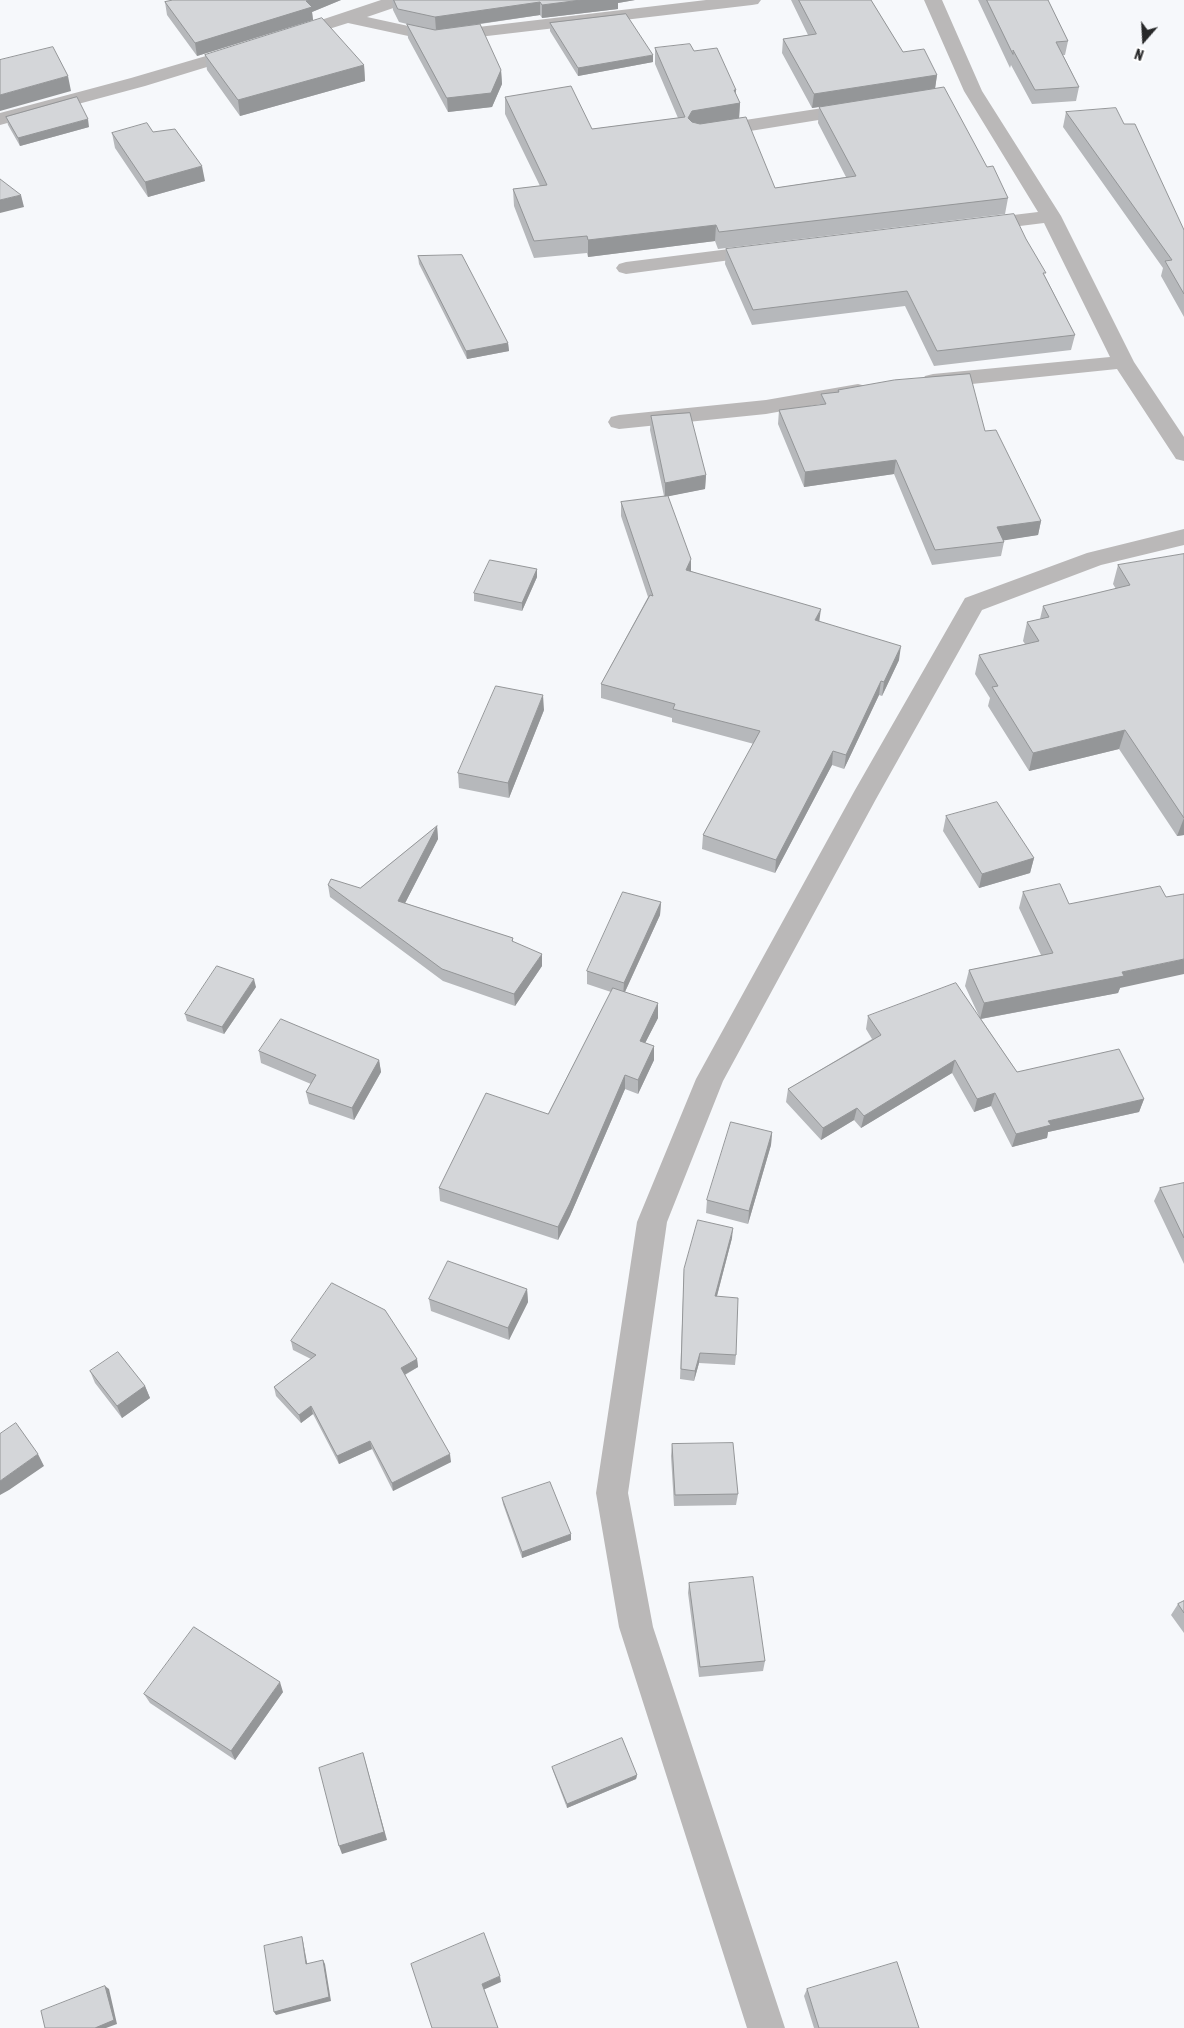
<!DOCTYPE html>
<style>
body{margin:0}
#map{position:relative;width:1184px;height:2028px;overflow:hidden;background:#f6f8fb;font-family:"Asap Condensed",sans-serif}
canvas{display:block}
.north{position:absolute;left:1119px;top:15px;width:50px;height:50px;-webkit-text-stroke:4px #fff;paint-order:stroke;rotate:199deg;font-size:14px;font-weight:700;line-height:20px;text-align:center;color:#28292a}
.north::after{content:'';display:block;margin:auto;width:18px;height:22px;background:#28292a;clip-path:polygon(50% 0,100% 100%,50% 72%,0 100%)}
</style>
<div id="map">
<canvas width="1184" height="2028"></canvas>
<div class="north">N</div>
</div>
<script>
const context = document.querySelector('canvas').getContext('2d');
context.lineJoin = 'round';
function fill(path, color) {
  context.fillStyle = color;
  context.fill(path, 'evenodd');
}
function strokePath(path, color, width, dash) {
  context.strokeStyle = color;
  context.lineWidth = width;
  context.lineCap = dash ? 'butt' : 'round';
  context.setLineDash(dash || []);
  context.stroke(path);
}
const street = new Path2D(`
 M381,0h27l-3,4 -38,13 69,15 270,-32h55l-3,4 -6,1 -316,37 -88,-19 -54,17 -6,-1 -3,-4 3,-4z
 M924,0h18l40,91 79,125 73,146 50,75v24l-8,-2 -59,-90 -184,19 -8,-2 -3,-5 3,-5 8,-2 177,-17 -66,-134 -64,8 -7,-2 -3,-4 3,-4 7,-2 58,-7 -74,-121z
 M240,46l6,1 3,4 -3,4 -101,31 -145,39v-12l131,-35z
 M855,103l7,2 2,4 -2,4 -149,24 -7,-2 -3,-4 3,-4 7,-2z
 M761,245l7,2 3,4 -3,4 -142,19 -7,-2 -3,-4 3,-4 7,-2z
 M858,384l8,2 3,5 -3,5 -100,18 -147,15 -8,-2 -3,-5 3,-5 8,-2 147,-15z
 M1184,529v16l-83,20 -119,45 -106,189 -153,282 -56,141 -39,271 25,134 132,401h-38l-128,-401 -23,-134 41,-271 59,-143 159,-289 110,-192 122,-45z`);
const wall = new Path2D(`
 M173,0h168l-29,12 1,8 -116,36 -30,-41 -2,-13z
 M392,0h243l-17,3v6l-76,9 -2,-3 -86,13 47,42 1,14 -10,23 -44,5 -40,-74 -1,-14 -8,-2 -6,-12z
 M791,0h80l32,52 34,23 -2,13 52,79 21,31 -3,16 -287,35 -3,-8 -127,16 -1,-4 -53,5 -20,-52 -1,-17 27,-3 -35,-72v-17l87,32 86,-11 -23,-54v-16l39,3 42,43 4,9 -1,15 36,70 71,-11 -28,-54 1,-16 -7,1 -30,-55 1,-14 25,-4z
 M978,0h70l20,41 -3,14h-2l16,32 -3,14 -44,3 -21,-39 -1,3z
 M550,23l103,39 -75,14 -28,-45z
 M205,55l159,10 1,16 -125,35 -33,-46z
 M1066,112l58,12 60,106v87l-23,-41 2,-8 -100,-141z
 M6,117l83,10 -69,19 -12,-21z
 M153,132l52,49 -57,16 -33,-49 -3,-15z
 M1026,239l49,96 -4,15 -137,16 -29,-60 -153,19 -27,-61 1,-15z
 M418,256l90,87 1,8 -42,8 -48,-95z
 M838,390l147,41 56,90 -3,14 -35,5 1,2 -3,14 -69,9 -38,-91 -90,13 -26,-63 1,-14 41,-5 1,-11 16,-2z
 M651,416l55,59 -1,14 -37,7 23,75 128,51 80,38 -17,36 -3,-1 -35,74 -12,-4 -57,108 -73,-24 1,-14 51,-91 -82,-22v-4l-71,-20v-14l47,-87 -27,-81v-14l43,-6 -14,-66z
 M1184,554v281l-7,1 -58,-87 -90,22 -41,-65 2,-8 -15,-24 4,-19 46,-11 -2,-3 4,-19 13,-3 3,-13 73,-17 -3,-5 5,-19z
 M537,569v8l-15,34 -48,-10v-8z
 M544,710l-35,88 -50,-10 -1,-15z
 M946,816l88,42 -4,15 -51,15 -36,-57z
 M437,826l1,13 -33,64 108,35v4l29,24 -27,40 -72,-25 -113,-84 -2,-12 32,3z
 M1023,892l46,12 51,84 -2,5 -137,26 36,53 127,27 -5,13 -91,20 -1,6 -35,9 -21,-41 -17,6 -22,-39 -91,55 -7,-8 -33,20 -35,-38 2,-13 84,-50 -6,-10 2,-13h111l-14,-30 4,-16 72,-15 -22,-47z
 M661,902l-1,13 -35,77 33,26 -13,25 9,3v14l-16,34 -13,-5 -55,127 -12,24 -118,-39 -1,-13 109,-74 63,-122 -24,-8v-13z
 M256,987l-32,47 -37,-13 -2,-7z
 M259,1051l120,9 2,12 -27,48 -45,-16 -3,-12 5,-8 -50,-21z
 M772,1132l-1,13 -23,79 -42,-11 1,-13z
 M1184,1183v81l-30,-63 6,-13z
 M732,1238l-15,58 19,59 -1,10 -36,-2 -5,18 -14,-2 4,-110z
 M527,1289l1,13 -19,38 -78,-29 -2,-12z
 M291,1341l126,18 1,8 -13,8 46,87 -58,29 -21,-42 -33,15 -26,-50 -12,9 -25,-27 -2,-9 37,-28 -18,-9z
 M90,1371l55,15 5,12 -28,20 -27,-35z
 M672,1444l66,50 -2,11 -62,1 -3,-50z
 M502,1498l69,42 -49,18 -19,-54z
 M689,1583l76,78 -2,10 -64,6 -11,-84z
 M1184,1601v32l-13,-18 7,-11z
 M283,1692l-48,68 -85,-57 -6,-9z
 M552,1767l85,8 -1,4 -69,29 -14,-37z
 M807,1989l112,39h-105l-10,-32z`);
const shadedWall = new Path2D(`
 M308,0h33l-29,12 1,8 -116,36 -2,-13z
 M581,0h54l-17,3v6l-76,9v-13z
 M540,2v13l-104,15 -1,-13z
 M653,55v7l-75,14v-8z
 M364,65l1,16 -125,35 -2,-16z
 M501,70l1,14 -10,23 -44,5 -1,-14z
 M937,75l-2,14 -123,19 2,-14z
 M68,76l3,15 -71,20v-16z
 M734,90h2l-1,13h5l-1,16 -48,8 -3,-9 4,-7z
 M88,119l1,8 -69,19 -2,-8z
 M202,166l3,15 -57,16 -3,-15z
 M21,195l3,12 -24,6v-13z
 M716,225l-1,16 -127,16v-17z
 M508,343l1,8 -42,8 -1,-8z
 M896,460l-2,14 -90,13 1,-15z
 M706,475l-1,14 -40,8v-14z
 M1041,521l-3,14 -44,7 3,-15z
 M691,559v14l-5,-3z
 M537,569v8l-15,34v-8z
 M821,609l-2,14 -4,-3z
 M901,646l-2,14 -17,36 2,-14z
 M881,681l-2,14 -35,74 2,-14z
 M543,695l1,15 -35,88 -1,-15z
 M1125,730l-6,19 -90,22 4,-18z
 M833,751l-1,14 -57,108 1,-13z
 M1184,818v17l-7,1z
 M437,826l1,13 -38,74 -2,-12z
 M1034,858l-4,15 -51,15 3,-14z
 M661,902l-1,13 -37,81 1,-13z
 M542,954v12l-27,40 -1,-12z
 M1184,959v15l-64,14 -2,5 -138,26 4,-16 138,-31z
 M254,979l2,8 -32,47 -2,-7z
 M658,1003v15l-19,37 1,-14z
 M654,1046v14l-16,34v-14z
 M379,1060l2,12 -27,48 -2,-12z
 M955,1060l-3,13 -91,55 3,-12z
 M625,1075v14l-55,127 -12,24v-13z
 M995,1093l-4,13 -17,6 3,-13z
 M1144,1099l-5,13 -91,20 -1,6 -35,9 4,-13 32,-13z
 M857,1108l-3,12 -33,20 2,-12z
 M772,1132l-1,13 -23,79 1,-13z
 M733,1228l-1,10 -18,69 1,-11z
 M527,1289l1,13 -19,38 -1,-12z
 M700,1353l-1,10 -5,18 1,-10z
 M417,1359l1,8 -16,9 -1,-8z
 M145,1386l5,12 -28,20 -5,-12z
 M311,1406l2,8 -12,9 -2,-8z
 M370,1441l2,8 -33,15 -2,-8z
 M38,1454l6,12 -35,24 -9,5v-14z
 M450,1454l1,8 -58,29 -1,-8z
 M571,1534v6l-49,18v-6z
 M280,1682l3,10 -48,68 -4,-9z
 M363,1753l24,87 -45,14 -3,-8z
 M637,1775l-1,4 -69,29v-4z
 M302,1937l1,4 5,27 -2,-4z
 M323,1960l2,4 6,37 -55,14 -2,-3z
 M500,1976l1,6 -18,8 -1,-6z
 M105,1986l4,3 8,35 -11,4h-11z`);
const building = new Path2D(`
 M173,0h135l-2,1 6,6 -117,36 -30,-41z
 M394,0h187l-39,5 -2,-3 -105,15 -37,-8z
 M799,0h72l32,52 21,-3 13,26 -123,19 -31,-55 33,-5z
 M987,0h61l20,41 -12,1 23,45 -44,3 -22,-40v4z
 M626,14l27,41 -75,13 -28,-45z
 M322,18l42,47 -126,35 -33,-45z
 M407,24l28,6 45,-6 21,46 -10,23 -44,5z
 M690,44l4,7 23,-3 19,42h-2l6,13 -48,8 -4,7 4,4 8,2 46,-7 29,71 81,-12 -37,-69 125,-20 43,80 6,-1 15,32 -289,34 -3,-7 -128,15 -1,-4 -53,5 -21,-52 34,-4 -42,-88 66,-11 21,43 93,-12 -30,-69z
 M53,47l15,29 -68,19v-35z
 M77,97l11,22 -70,19 -12,-21z
 M1116,108l8,16h11l49,106v64l-19,-33 7,-1 -106,-148z
 M147,123l6,9 22,-3 27,37 -57,16 -33,-49z
 M0,179l21,16 -21,5z
 M1014,214l12,25 20,34h-3l32,62 -138,16 -30,-60 -154,19 -27,-61z
 M462,255l46,88 -42,8 -48,-95z
 M970,374l15,57 11,-1 45,91 -44,6 7,15 -69,8 -39,-90 -91,12 -26,-62 47,-6 -5,-10 18,-2 -1,-2 56,-10z
 M690,413l16,62 -41,8 -14,-67z
 M668,496l23,63 -5,11 135,39 -6,11 86,26 -17,36 -3,-1 -35,74 -13,-4 -57,109 -73,-25 57,-104 -87,-22 2,-5 -74,-20 49,-89 3,1 -32,-94z
 M1184,554v264l-59,-88 -92,23 -41,-66 6,-1 -19,-31 60,-14 -12,-19 22,-5 -6,-11 87,-21 -12,-20z
 M490,560l47,9 -15,34 -48,-10z
 M496,686l47,9 -35,88 -50,-10z
 M997,802l37,56 -52,16 -36,-58z
 M437,826l-39,75 115,37 -1,3 30,13 -28,40 -72,-25 -114,-84 3,-6 29,9z
 M1060,884l9,20 91,-18 6,11 18,-3v65l-62,13 2,4 -140,27 -15,-33 84,-17 -30,-61z
 M623,892l38,10 -37,81 -37,-12z
 M217,966l37,13 -32,48 -37,-13z
 M956,983l61,89 102,-23 25,50 -96,22 3,4 -35,9 -21,-41 -18,6 -22,-39 -91,56 -7,-8 -34,20 -35,-39 93,-54 -13,-19z
 M613,988l45,15 -18,38 14,5 -16,34 -13,-5 -55,128 -12,24 -119,-39 47,-95 62,21z
 M281,1019l98,41 -27,48 -46,-16 10,-17 -57,-24z
 M731,1122l41,10 -23,79 -42,-11z
 M1184,1183v55l-24,-50z
 M698,1220l35,8 -18,68 23,2 -2,57 -36,-2 -5,18 -14,-2 3,-100z
 M448,1261l79,28 -19,39 -79,-29z
 M332,1283l53,27 32,49 -16,9 49,86 -58,29 -22,-42 -33,15 -26,-50 -12,9 -25,-28 42,-32 -25,-14z
 M118,1352l27,34 -28,20 -27,-35z
 M16,1423l22,31 -38,27v-47z
 M733,1443l5,51 -63,1 -3,-51z
 M550,1482l21,52 -49,18 -20,-54z
 M753,1577l12,84 -65,6 -11,-84z
 M1184,1601v12l-6,-9z
 M194,1627l86,55 -49,69 -87,-57z
 M622,1738l15,37 -70,29 -15,-37z
 M363,1753l21,79 -45,14 -20,-78z
 M484,1933l16,43 -18,8 16,44h-66l-21,-64z
 M302,1937l4,27 17,-4 6,37 -55,15 -10,-66z
 M897,1962l22,66h-100l-12,-39z
 M105,1986l9,34 -19,8h-50l-4,-17z`);
fill(street, '#bab8b8');
fill(wall, '#b6b8bb');
fill(shadedWall, '#949698');
fill(building, '#d4d6d9');
strokePath(building, '#949698', 1);
</script>
